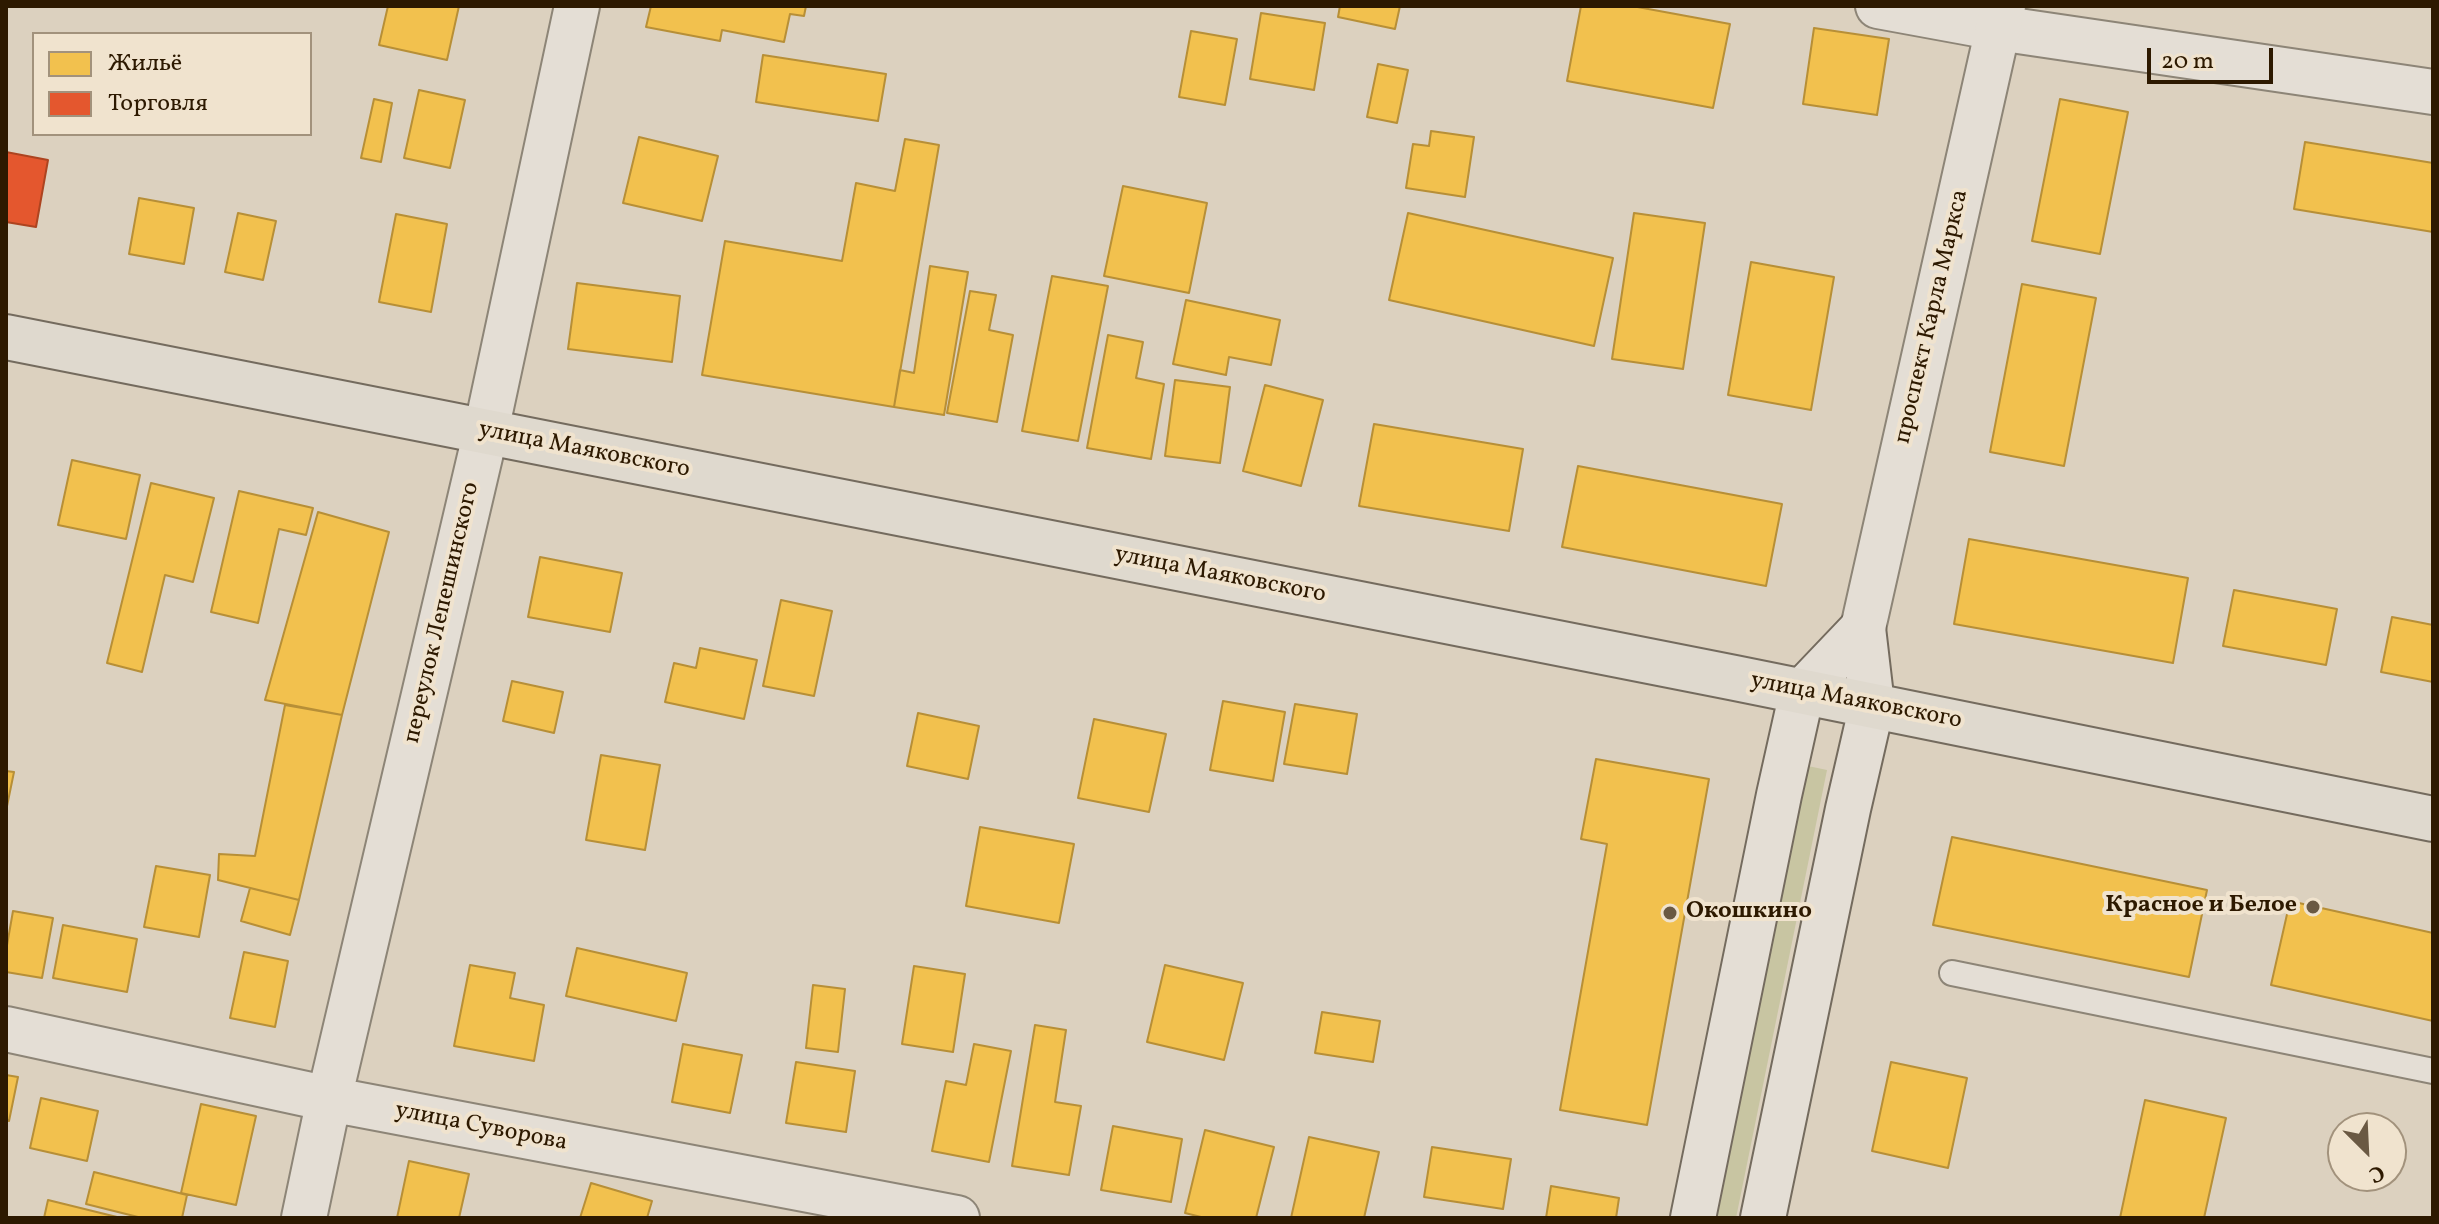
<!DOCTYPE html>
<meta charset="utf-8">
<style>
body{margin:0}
#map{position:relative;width:2439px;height:1224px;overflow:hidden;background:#dcd1bf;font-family:Vollkorn,serif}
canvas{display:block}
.frame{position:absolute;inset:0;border:8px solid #2d1900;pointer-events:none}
.legend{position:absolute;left:32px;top:32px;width:280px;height:104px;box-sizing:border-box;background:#f0e3ce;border:2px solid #a2927c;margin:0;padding:10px 14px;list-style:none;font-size:24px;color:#2d1900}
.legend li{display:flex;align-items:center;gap:16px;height:40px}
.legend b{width:40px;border:2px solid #a2927c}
.north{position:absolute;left:2327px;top:1112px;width:80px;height:80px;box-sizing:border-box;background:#f0e3ce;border:2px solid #a2927c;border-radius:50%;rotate:156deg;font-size:22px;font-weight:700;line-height:32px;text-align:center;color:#2d1900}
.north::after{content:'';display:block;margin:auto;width:28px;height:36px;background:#6a5943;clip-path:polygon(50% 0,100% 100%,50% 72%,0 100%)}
.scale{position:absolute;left:2147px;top:48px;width:126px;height:36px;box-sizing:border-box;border:4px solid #2d1900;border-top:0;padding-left:10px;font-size:24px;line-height:28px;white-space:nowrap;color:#2d1900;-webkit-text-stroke:6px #f0e3ce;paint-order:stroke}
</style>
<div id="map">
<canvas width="2439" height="1224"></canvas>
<div class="frame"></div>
<ul class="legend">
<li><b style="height:22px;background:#f2c14e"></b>Жильё</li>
<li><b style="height:22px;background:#e4572e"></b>Торговля</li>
</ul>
<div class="north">С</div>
<div class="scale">20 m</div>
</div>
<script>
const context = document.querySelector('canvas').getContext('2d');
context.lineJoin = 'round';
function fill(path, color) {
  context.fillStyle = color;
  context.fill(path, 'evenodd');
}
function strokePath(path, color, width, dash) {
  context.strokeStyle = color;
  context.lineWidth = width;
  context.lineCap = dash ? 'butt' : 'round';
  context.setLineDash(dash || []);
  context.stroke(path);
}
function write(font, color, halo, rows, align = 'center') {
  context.font = font + ' Vollkorn,serif';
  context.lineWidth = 8;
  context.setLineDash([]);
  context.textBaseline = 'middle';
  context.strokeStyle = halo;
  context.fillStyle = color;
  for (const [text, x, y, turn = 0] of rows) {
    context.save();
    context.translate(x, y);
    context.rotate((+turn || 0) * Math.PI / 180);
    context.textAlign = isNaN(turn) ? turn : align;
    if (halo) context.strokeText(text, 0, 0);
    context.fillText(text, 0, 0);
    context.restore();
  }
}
const green = new Path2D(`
 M1808,766l19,4 -91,448h-19z`);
const homes = new Path2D(`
 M388,6h71l-12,54 -68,-15z
 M651,6h155l-2,10 -14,-2 -6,28 -62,-12 -2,11 -74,-14z
 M1340,6h60l-5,23 -57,-12z
 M1581,6h51l98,18 -17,84 -146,-27z
 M1261,13l64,10 -11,67 -64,-11z
 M1814,28l75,11 -12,76 -74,-11z
 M1191,31l46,8 -12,66 -46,-8z
 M763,55l123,19 -8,47 -122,-19z
 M1378,64l30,6 -11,53 -30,-6z
 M419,90l46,10 -15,68 -46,-10z
 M374,99l18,4 -11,59 -20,-4z
 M2060,99l68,13 -28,142 -68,-13z
 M1431,131l43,6 -9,60 -59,-9 7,-44 16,2z
 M639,137l79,19 -16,65 -79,-18z
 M905,139l34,6 -45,262 -192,-32 23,-134 117,20 14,-78 39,8z
 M2305,142l128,21v69l-139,-23z
 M1123,186l84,17 -18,90 -85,-17z
 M139,198l55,10 -10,56 -55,-10z
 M238,213l38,8 -13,59 -38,-8z
 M1408,213l205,45 -19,88 -205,-46z
 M1634,213l71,10 -22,146 -71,-10z
 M396,214l51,10 -16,88 -52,-10z
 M1751,262l83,15 -23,133 -83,-15z
 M930,266l38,6 -24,143 -50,-8 6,-37 14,3z
 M1052,276l56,10 -30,155 -56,-10z
 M577,283l103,13 -8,66 -104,-13z
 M2022,284l74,14 -32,168 -74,-14z
 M970,291l26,4 -7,35 24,5 -16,87 -50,-9z
 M1186,300l94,20 -9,45 -42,-8 -3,18 -53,-11z
 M1108,335l35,7 -7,36 28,6 -13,75 -64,-11z
 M1175,380l55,7 -10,76 -55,-7z
 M1265,385l58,15 -22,86 -58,-15z
 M1374,424l149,25 -14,82 -150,-25z
 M72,460l68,15 -14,64 -68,-14z
 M1578,466l204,38 -16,82 -204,-39z
 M151,483l63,15 -21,84 -28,-7 -23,97 -35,-9z
 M239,491l74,17 -7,27 -27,-6 -21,94 -47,-11z
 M318,512l71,20 -47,183 -77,-15z
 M1969,539l219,39 -15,85 -219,-39z
 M540,557l82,16 -12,59 -82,-15z
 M2234,590l103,19 -11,56 -103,-19z
 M781,600l51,11 -18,85 -51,-10z
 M2392,617l41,8v57l-52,-10z
 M700,648l57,12 -13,59 -79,-17 9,-39 22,5z
 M512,681l51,11 -9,41 -51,-12z
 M1223,701l62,11 -12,69 -63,-11z
 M1295,704l62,10 -10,60 -63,-10z
 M285,705l57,10 -43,185 -81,-20 1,-26 36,2z
 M918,713l61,13 -11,53 -61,-13z
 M1094,719l72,15 -17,78 -71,-14z
 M601,755l59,10 -15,85 -59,-10z
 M1596,759l113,20 -62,346 -87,-15 47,-266 -26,-5z
 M6,771l8,1 -8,39z
 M980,827l94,17 -15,79 -93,-17z
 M1952,837l255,53 -18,87 -256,-52z
 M156,866l54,9 -11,62 -55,-10z
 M250,888l49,12 -9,35 -49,-14z
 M2290,901l143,32v88l-162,-36z
 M13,911l40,7 -11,60 -36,-6v-21z
 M63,925l74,14 -10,53 -74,-14z
 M577,948l110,25 -11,48 -110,-25z
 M244,952l44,9 -13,66 -45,-9z
 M470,965l45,8 -5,25 34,7 -10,56 -80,-15z
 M1165,965l78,18 -19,77 -77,-18z
 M914,966l51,8 -12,78 -51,-8z
 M813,985l32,4 -7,63 -32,-4z
 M1322,1012l58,9 -7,41 -58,-9z
 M1035,1025l31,5 -11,72 26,4 -12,69 -57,-9z
 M683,1044l59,11 -12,58 -58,-11z
 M974,1044l37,7 -22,111 -57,-11 14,-70 20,4z
 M796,1062l59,9 -9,61 -60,-9z
 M1891,1062l76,16 -19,90 -76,-17z
 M6,1075l12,2 -9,44 -3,-1z
 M41,1098l57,13 -11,50 -57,-13z
 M2145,1100l81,18 -22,100h-84z
 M201,1104l55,12 -20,89 -55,-12z
 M1113,1126l69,13 -11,63 -70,-12z
 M1205,1130l69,17 -18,71h-51l-20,-5z
 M1309,1137l70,15 -15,66h-73z
 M1432,1147l79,12 -8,50 -79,-12z
 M409,1161l60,13 -10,44h-62z
 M94,1172l93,23 -5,23h-40l-56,-14z
 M591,1183l61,18 -5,17h-67z
 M1551,1186l68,12 -3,20h-70z
 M48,1200l73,18h-77z`);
const shops = new Path2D(`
 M6,152l42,8 -12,67 -30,-5z`);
const service = new Path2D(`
 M1952,973l481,98`);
const minor = new Path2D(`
 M1878,6l120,22 435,64
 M6,1029l323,70 628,119
 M304,1218l25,-119 157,-668 91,-425`);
const tertiary = new Path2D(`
 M1863,628l140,-622`);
const secondary = new Path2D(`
 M1693,1218l86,-423 23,-103 61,-64
 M1763,1218l85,-409 24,-104 -9,-77`);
const primary = new Path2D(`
 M6,337l1729,341 698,141`);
const markers = [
 [2313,907,8,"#6a5943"],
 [1670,913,8,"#6a5943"]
];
const streetNames = [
 ["проспект Карла Маркса",1933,317,-77],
 ["улица Маяковского",584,451,11],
 ["улица Маяковского",1220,576,11],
 ["переулок Лепешинского",443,613,-77],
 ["улица Маяковского",1856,702,11],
 ["улица Суворова",481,1128,11]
];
const poiNames = [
 ["Красное и Белое",2297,907],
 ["Окошкино",1686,913,"left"]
];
fill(green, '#c8c5a2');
fill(homes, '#f2c14e');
strokePath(homes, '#b78f37', 2);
fill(shops, '#e4572e');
strokePath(shops, '#ad4420', 2);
strokePath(service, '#8d8577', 28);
strokePath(minor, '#8d8577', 48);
strokePath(tertiary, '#8d8577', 48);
strokePath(secondary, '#746b5e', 48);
strokePath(primary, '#746b5e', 48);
strokePath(service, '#e4ded5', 24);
strokePath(minor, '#e4ded5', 44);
strokePath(tertiary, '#e4ded5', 44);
strokePath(secondary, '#e4ded5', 44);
strokePath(primary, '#dfd9ce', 44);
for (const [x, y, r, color] of markers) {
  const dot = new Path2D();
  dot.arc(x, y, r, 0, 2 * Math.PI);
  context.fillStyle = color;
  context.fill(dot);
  strokePath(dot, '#f0e3ce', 3);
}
write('24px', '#2d1900', '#f0e3ce', streetNames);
write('bold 24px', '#2d1900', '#f0e3ce', poiNames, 'right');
</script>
